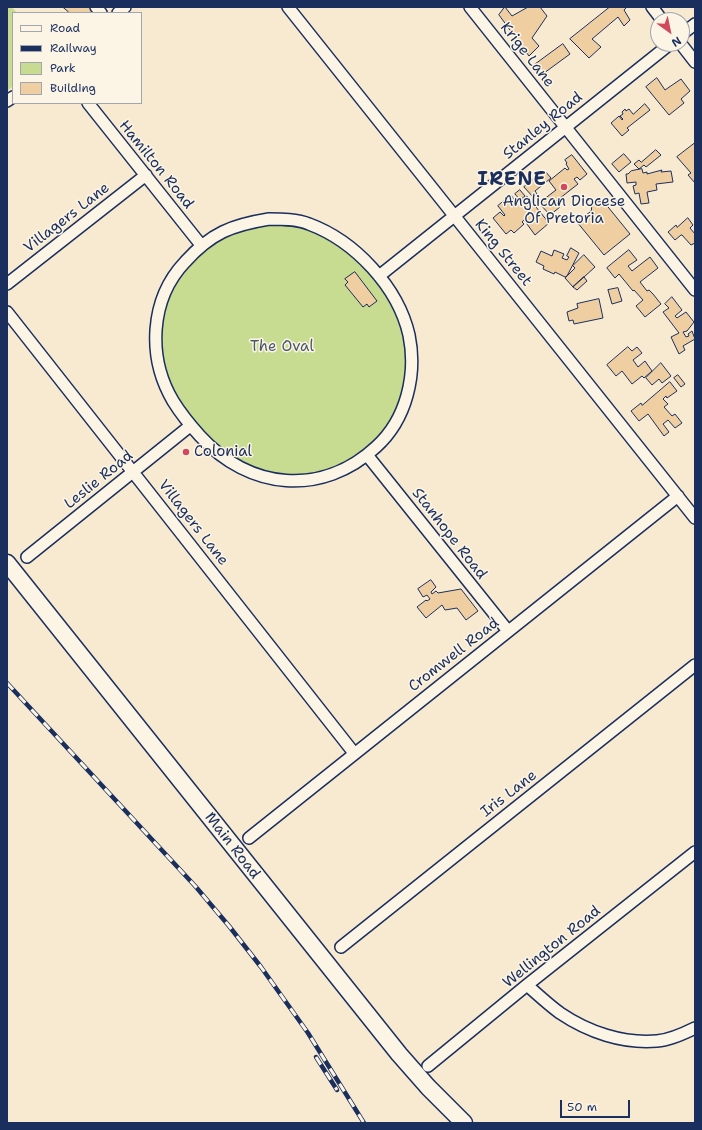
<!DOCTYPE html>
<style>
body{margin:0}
#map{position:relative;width:702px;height:1130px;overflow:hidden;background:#f8ead1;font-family:"Shantell Sans",sans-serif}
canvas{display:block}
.frame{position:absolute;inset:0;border:8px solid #1b2f5e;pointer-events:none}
.legend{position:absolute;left:12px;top:12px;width:130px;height:92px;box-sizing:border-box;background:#fcf5e5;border:1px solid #a2a6af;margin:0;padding:5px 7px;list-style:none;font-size:12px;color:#1b2f5e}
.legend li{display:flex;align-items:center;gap:8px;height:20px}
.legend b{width:20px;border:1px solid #a2a6af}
.north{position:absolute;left:650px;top:12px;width:40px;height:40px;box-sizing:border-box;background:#fcf5e5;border:1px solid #a2a6af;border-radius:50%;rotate:147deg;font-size:11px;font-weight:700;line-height:16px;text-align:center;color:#1b2f5e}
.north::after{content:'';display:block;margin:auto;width:14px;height:18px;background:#d1495b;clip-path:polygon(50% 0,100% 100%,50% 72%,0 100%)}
.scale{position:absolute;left:560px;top:1100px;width:70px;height:18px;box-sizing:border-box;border:2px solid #1b2f5e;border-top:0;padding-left:5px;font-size:12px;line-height:14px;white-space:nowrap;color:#1b2f5e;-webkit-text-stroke:3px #fcf5e5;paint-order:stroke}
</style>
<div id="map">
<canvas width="702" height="1130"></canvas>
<div class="frame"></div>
<ul class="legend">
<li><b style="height:5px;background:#fcf5e5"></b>Road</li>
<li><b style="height:5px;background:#1b2f5e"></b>Railway</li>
<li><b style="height:11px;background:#c7db91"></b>Park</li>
<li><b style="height:11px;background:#efcfa1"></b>Building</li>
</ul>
<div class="north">N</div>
<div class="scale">50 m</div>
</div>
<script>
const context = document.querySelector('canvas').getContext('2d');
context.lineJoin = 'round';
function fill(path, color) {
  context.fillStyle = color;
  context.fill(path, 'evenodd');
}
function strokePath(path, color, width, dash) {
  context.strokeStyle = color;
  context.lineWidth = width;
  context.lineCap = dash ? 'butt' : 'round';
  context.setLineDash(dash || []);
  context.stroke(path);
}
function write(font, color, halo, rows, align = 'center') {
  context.font = font + ' "Shantell Sans",sans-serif';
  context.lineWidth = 3;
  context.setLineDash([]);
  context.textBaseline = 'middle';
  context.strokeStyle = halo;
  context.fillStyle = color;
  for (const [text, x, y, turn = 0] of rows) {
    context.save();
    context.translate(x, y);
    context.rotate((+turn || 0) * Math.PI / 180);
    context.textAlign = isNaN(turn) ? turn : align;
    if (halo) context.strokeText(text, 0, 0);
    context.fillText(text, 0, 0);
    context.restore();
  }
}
const green = new Path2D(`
 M7,7h5l5,6h-4v73l-6,5z
 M277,217l67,24 47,53 22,61 -13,52 -15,24 -20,20 -27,15 -30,9 -26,1 -30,-6 -22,-12 -41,-35 -29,-58v-63l40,-57z`);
const building = new Path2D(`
 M63,7h27l5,6h-28l1,-1z
 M505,7l7,9 16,-9h12l7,9 -15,22 7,8 -10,10 -30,-41z
 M610,7h17l-3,3 6,10 -6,6 -6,-9 -26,22 9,8 -12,11 -19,-19z
 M563,44l7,10 -30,22 -7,-10z
 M657,78l8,12 16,-11 9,12 -9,8 3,4 -15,12 -23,-28z
 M645,104l5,6 -23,18 2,2 -7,6 -11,-13 8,-7 3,4 1,-1 -3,-3 3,-2 -1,-2 3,-3 1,2 3,-2 4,5z
 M695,143v40l-7,-8 3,-2 -14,-16z
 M656,150l5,5 -15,12 -2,-2 -5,4 -5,-5 5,-4 2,2z
 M624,154l7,8 -12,10 -7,-8z
 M572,155l15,19 -7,6 -3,-3 -3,2 4,5 -23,18 5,5 -10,8 -11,-12 17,-13 -7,-9 16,-13 2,2 2,-1 -3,-5 1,-1 -2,-3z
 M642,169l1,4 4,-1v2l15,-4 -1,2 10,-1 2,11 -17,2 1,6 -10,2 2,11 -8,1 -2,-11 -4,1 -2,-8 3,-1v-3l-9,1 -1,-9h2l3,-3z
 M545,171l6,7 -16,13 2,3 -4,3 -9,-10z
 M520,190l5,6 -5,4 -5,-6z
 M511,195l6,8 -4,3 1,1 13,-11 22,27 -14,12 -11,-15 -2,2 2,2 -10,9 -3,-3 -5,4 -13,-16 7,-6 4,4 1,-1 -7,-9z
 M596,201l8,1 26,32 -26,21 -27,-33 13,-10 1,1 1,-9 3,1z
 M688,218l5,7 -3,3 5,6v9l-4,2 -9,-10h-1l-6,5 -7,-8 8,-7 1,2z
 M571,248l8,5 -12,23 -2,1 -10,-5 -1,2 -11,-5 1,-3 -8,-4 5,-11 11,5 2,-6 10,4 -2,4 5,2 2,-3 -2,-1z
 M629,250l8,10 -9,6 4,5 18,-14 8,11 -18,14 7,9 2,-1 4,4 8,10 -16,13 -9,-11 7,-6 -9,-10 -1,1 -14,-17 -4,4 -8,-10z
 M584,255l11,12 -22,20 -8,-9 10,-10 -2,-2z
 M355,272l22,29 -8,6 -2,-3 -4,3 -18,-22 3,-3 -3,-3z
 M584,277l3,4 -10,9 -4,-3z
 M618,288l4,13 -10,3 -4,-14z
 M672,297l10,13 -7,6 2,2 9,-6 8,10 -7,9 -4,1 3,5 3,-1 -1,-2 4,-3 3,8 -12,7 2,4 -6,4 -8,-17 8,-4 -16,-21 6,-4 -4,-4z
 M599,299l4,19 -29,6 -1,-4 -4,1 -2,-9 11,-4 -1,-4z
 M628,347l4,4 5,-4 5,6 -9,7 5,7 7,-6 7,10 -8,7 -2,-2 -10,8 -10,-13 -6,5 -9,-11z
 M661,363l10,13 -9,7 -3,-4 -7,6 -6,-7z
 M678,375l7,9 -4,3 -7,-9z
 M670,382l7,9 -10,7 -1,-2 -3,3 5,5 -4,3 8,9 3,-2 7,9 -7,5 -7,-8 -5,4 6,8 -5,4 -16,-22 -9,7 -8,-10 10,-8 1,2z
 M431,580l5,7 -5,5 1,2 4,-3 2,2 23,-4 17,22 -12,9 -9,-12 -12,2 -3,-5 -16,13 -9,-11 9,-7 1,1 3,-2 -3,-4 -4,2 -5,-8z`);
const minor = new Path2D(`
 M96,7l5,6
 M288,7l407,511
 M470,7l225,283
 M652,7l10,13
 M118,13l7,-6
 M682,34l13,-10
 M681,44l14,18
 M7,101l6,-4
 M88,103l113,142
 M269,219c13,0 28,0 40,5 46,17 89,63 100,111 8,39 -2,84 -33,112 -54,50 -127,43 -176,-11 -10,-11 -19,-22 -27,-35 -26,-44 -23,-102 12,-139 26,-29 47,-37 84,-43z
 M379,276l291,-232
 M7,284l139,-109
 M7,312l347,441
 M367,455l141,176
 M27,557l163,-131
 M249,838l429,-342
 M341,947l354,-282
 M527,985c11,10 22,20 33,28 28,19 63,31 97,28 13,-1 26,-7 38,-13
 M428,1066l99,-81 168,-133`);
const secondary = new Path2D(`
 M7,563l392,491 29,33 36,36`);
const rail = new Path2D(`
 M7,683l189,204 33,39 32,41 47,66 56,90
 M316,1057l21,33`);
const markers = [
 [564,187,4,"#d1495b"],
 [186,452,4,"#d1495b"]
];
const streetNames = [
 ["Krige Lane",527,55,52],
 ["Stanley Road",543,126,-39],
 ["Hamilton Road",156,165,51],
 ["Villagers Lane",67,218,-38],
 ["King Street",503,253,51],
 ["Leslie Road",99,480,-39],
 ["Villagers Lane",193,523,52],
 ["Stanhope Road",449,534,52],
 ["Cromwell Road",454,655,-38],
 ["Iris Lane",509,794,-38],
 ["Main Road",232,846,52],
 ["Wellington Road",552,947,-39]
];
const poiNames = [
 ["Anglican Diocese",564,202],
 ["Of Pretoria",564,219],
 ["Colonial",194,452,"left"]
];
const parkNames = [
 ["The Oval",282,347]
];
const districtNames = [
 ["IRENE",512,180]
];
fill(green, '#c7db91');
fill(building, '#efcfa1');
strokePath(building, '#1b2f5e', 1);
strokePath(minor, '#1b2f5e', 14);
strokePath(secondary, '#1b2f5e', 19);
strokePath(minor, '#fcf5e5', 11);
strokePath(secondary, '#fcf5e5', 16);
strokePath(rail, '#1b2f5e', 4.5);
strokePath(rail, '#fcf5e5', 3, [9]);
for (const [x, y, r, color] of markers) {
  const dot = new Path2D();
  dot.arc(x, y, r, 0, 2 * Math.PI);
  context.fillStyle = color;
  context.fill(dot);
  strokePath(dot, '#fcf5e5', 1.5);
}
write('15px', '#1b2f5e', '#fcf5e5', streetNames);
write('15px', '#1b2f5e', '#fcf5e5', poiNames);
write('15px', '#465a6b', '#fcf5e5', parkNames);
context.letterSpacing = '1px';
write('bold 19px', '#1b2f5e', '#fcf5e5', districtNames);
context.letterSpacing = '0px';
</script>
